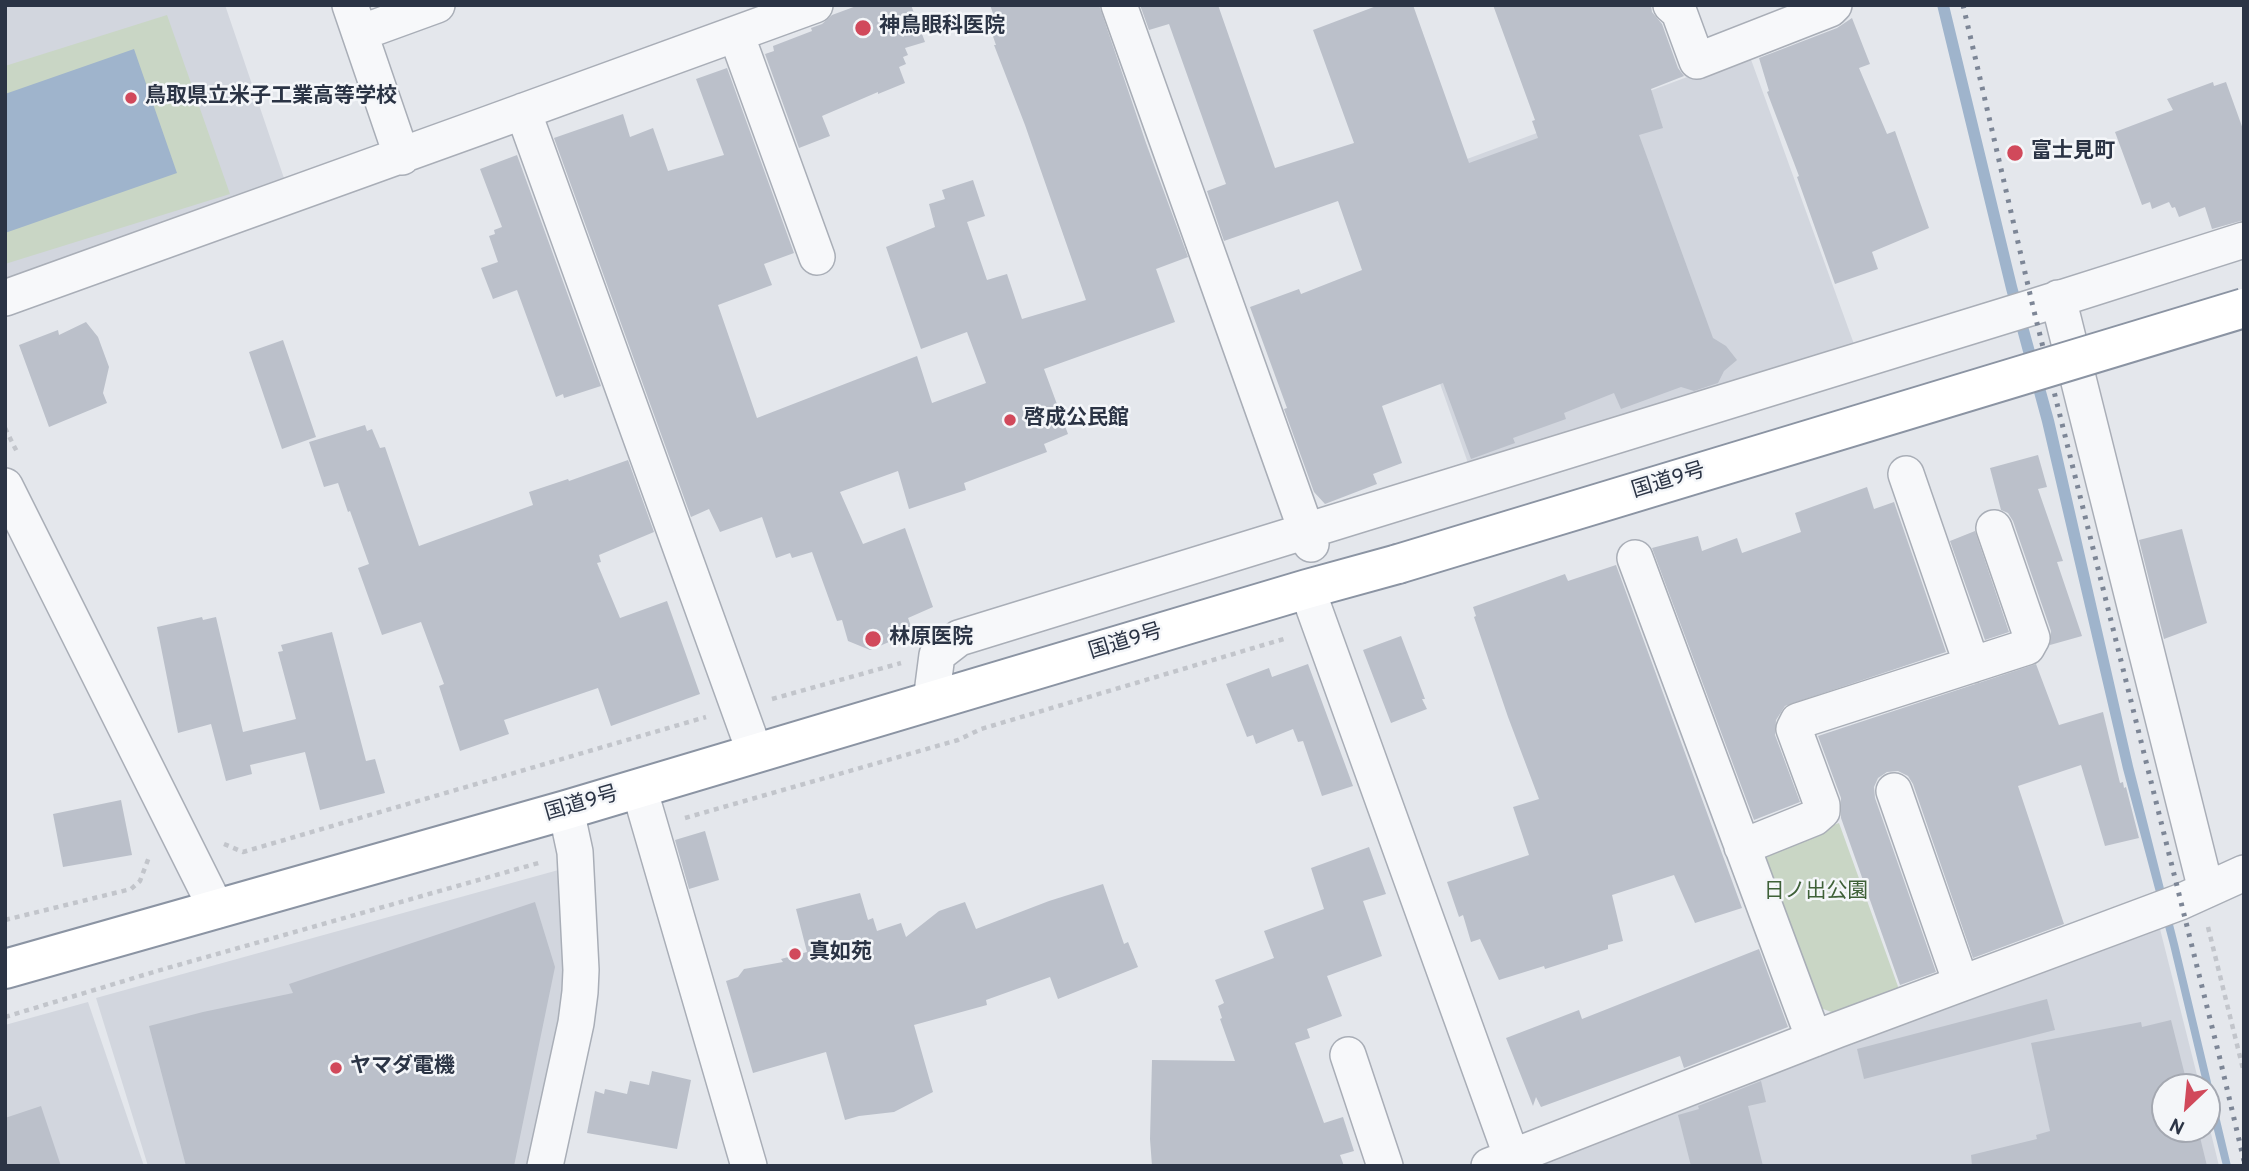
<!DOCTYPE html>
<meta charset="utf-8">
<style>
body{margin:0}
#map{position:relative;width:2249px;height:1171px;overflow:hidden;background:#e4e7ec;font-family:Overpass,sans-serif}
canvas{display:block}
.frame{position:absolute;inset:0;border:7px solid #2b3445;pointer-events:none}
.north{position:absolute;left:2151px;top:1073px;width:70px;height:70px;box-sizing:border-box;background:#f4f6f9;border:2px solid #a4a8b1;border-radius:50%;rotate:206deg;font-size:19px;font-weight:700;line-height:28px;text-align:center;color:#2b3445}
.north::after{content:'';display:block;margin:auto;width:24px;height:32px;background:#d1495b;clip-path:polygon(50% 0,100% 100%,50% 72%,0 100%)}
</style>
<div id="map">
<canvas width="2249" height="1171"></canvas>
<div class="frame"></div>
<div class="north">N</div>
</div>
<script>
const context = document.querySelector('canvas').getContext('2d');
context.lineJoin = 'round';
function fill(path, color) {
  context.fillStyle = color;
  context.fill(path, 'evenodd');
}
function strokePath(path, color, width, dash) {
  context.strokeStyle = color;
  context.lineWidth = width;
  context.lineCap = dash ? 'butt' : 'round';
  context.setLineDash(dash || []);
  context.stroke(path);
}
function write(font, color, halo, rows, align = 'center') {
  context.font = font + ' Overpass,"Noto Sans JP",sans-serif';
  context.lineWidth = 5;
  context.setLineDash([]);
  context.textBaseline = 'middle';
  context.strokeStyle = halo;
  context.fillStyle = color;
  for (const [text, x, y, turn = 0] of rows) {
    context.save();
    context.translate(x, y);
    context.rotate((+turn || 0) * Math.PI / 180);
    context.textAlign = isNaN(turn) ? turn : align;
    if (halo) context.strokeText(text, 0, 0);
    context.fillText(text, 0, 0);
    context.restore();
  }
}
const built = new Path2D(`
 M5,5h220l63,185 -283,97z
 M1749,54l105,290 -386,119 -95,-269z
 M562,869l7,89 -34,208h-387l-52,-168z
 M2160,929l40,158h-35v42h42v-12l12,49h-683l416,-163z
 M88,1002l56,164h-139v-141z`);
const green = new Path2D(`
 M167,15l63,179 -225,70v-198z
 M1839,823l61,169 -63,22 -25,-9 -52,-139 10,-20z`);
const water = new Path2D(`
 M1937,5h12l68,281 37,134 79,346 45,178 53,222h-8l-16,-64v-15h-3l-34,-142 -47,-176 -81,-347 -36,-133z
 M134,49l43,124 -172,60v-139z`);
const building = new Path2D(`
 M859,5h52l14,37 -20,6 3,7 -5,2 3,7 -7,3 6,16 -27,11v-2l-56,24 8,20 -31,12 -34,-94 9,-3 -1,-5 39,-15 -1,-3 11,-4 10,-9z
 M990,5h109l47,138 42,114 -32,12 19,53 -131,47 24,65 -24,10 3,8 -83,31 2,7 -57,19 -11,-38 -58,21 23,52 42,-16 28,79 -25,11 5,14 -43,18 -22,-9 -6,-21 -5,1 -25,-69 -20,6 -2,-5 -14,5 -14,-41 -42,15 -11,-23 -18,8 -137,-379 69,-24 7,23 23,-9 15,43 56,-16 -28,-76 31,-11 67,185 -30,11 8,21 -54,20 39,113 160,-62 15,47 54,-20 -19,-51 -46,17 -35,-102 49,-20 -6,-23 16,-5 -3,-9 31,-10 12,36 -18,6 20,58 20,-6 15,45 64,-19 -61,-175 -31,-80h2l-6,-17 7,-3z
 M1140,5h78l57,163 79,-25 -41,-113 66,-25h34l56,158 69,-25 -6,-17 3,-1 -42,-115h158l1,7 10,12 16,44 6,8 -33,13 12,39 -24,7 74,203 13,8 11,14 -13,11 -6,12 -24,8 -13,-4 -60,22 -7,-16 -50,20 2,6 -53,19 2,5 -44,16 -28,-76 -61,23 20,57 -29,11 4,10 -52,20 -11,-12 -30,-83 3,-1 -37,-101 49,-18 2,5 61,-24 -24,-69 -114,40 -17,-50 19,-7 -57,-160 -20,6z
 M1852,18l18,46 -11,4 28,66 8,-3 34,97 -57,24 6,17 -43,15 -38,-107 2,-1 -32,-84 2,-1 -10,-33 78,-30z
 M2213,82l1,4 12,-4 18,50v88l-32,9 -7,-22 -26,10 -4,-10 -3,1 -3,-6 -17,7 -2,-7 -8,3 -27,-73 58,-22 -6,-11z
 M517,155l84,231 -37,12 -1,-4 -7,3 -39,-107 -24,9 -12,-31 17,-6 -9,-26 6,-2 -1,-4 8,-3 -22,-58z
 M86,322l12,15 11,30 -6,26 4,10 -58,24 -30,-82 39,-15 1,5z
 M283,340l33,97 -34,12 -33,-97z
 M365,425l2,6 5,-2 8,19 5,-1 34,99 114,-41 -4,-13 39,-13 1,2 59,-21 26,72 -55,23 2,7 -4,1 23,55 47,-17 33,93 -89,32 -13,-38 -94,32 5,14 -49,17 -21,-65 5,-2 -23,-62 -39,13 -24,-67 11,-4 -19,-53 -2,1 -10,-29 -14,4 -15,-45z
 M2038,455l9,32 -9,2 25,72 -6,1 25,74 -32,9 1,-14 -38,-110 -5,-8 -7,-3 -11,-42z
 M1867,487l7,22 20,-7 52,150 -161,54 -9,14 -1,15 25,67 -46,18 -102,-272 46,-12 4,15 35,-13 5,15 59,-21 -6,-19z
 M2182,529l25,94 -43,16 -25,-99z
 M1975,531l34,101 -24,8 -35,-99z
 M1616,565l126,343 -47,15 -21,-48 -62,20 11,46 -15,4v4l-63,20 -1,-3 -45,14 -19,-41 -9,3 -8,-27 -4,2 -12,-35 82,-27 -16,-48 26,-8 -31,-82 -34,-100 2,-1 -3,-9 92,-33 3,7z
 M202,617l1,3 13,-3 27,115 53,-13 -18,-67 5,-1 -2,-6 51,-13 34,129 9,-2 10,34 -65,17 -15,-58 -55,13 2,9 -26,7 -15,-57 -33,9 -21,-106z
 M1401,636l24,63h-3l5,10 -36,14 -28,-73z
 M1308,664l45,122 -31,10 -19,-55 -5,1 -5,-13 -37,15 -3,-9 -6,2 -21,-53 43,-16 3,9z
 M2036,664l23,61 44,-13 17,71 3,-1 1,6 2,-1 13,51 -34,8 -24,-81 -63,21 46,138 -91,34 -60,-174 -5,-8 -10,-5 -11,1 -9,6 -4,9 1,11 61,174 -36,13 -59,-167v-20l-23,-62z
 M121,800l11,55 -69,12 -10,-53z
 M705,831l14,49 -30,9 -14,-49z
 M1369,847l17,47 -23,7 19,55 -55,20 15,40 -35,13 3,9 -15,5 29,80 19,-6 11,34 -14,4 4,11h-192l-2,-27 2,-79 83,1 -15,-42 2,-1 -4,-12 6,-3 -9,-23 59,-22 -10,-27 60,-22 -13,-41z
 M1103,884l21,60 4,-2 10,25 -80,32 -8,-22 -64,23 1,5 -73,20 19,67 -39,20 -35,4 -14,4 -19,-68 -73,21 -27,-92 12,-4 6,-8 39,-7 -2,-3 26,-7 -11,-43 64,-16 8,27 5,-2 4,13 24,-8 5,14 33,-26 26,-9 11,27 73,-28z
 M535,902l20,65 -41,199h-328l-37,-140 54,-14 90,-19 -4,-9z
 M1759,949l29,78 -104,41 -4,-12 -139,51 -5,-10 -3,9 -27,-68 73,-28 3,9z
 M2047,999l8,31 -191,49 -7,-30z
 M2171,1020l17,67h-23v42h33l9,37h-235l-1,-11 66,-16 -1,-4 14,-4 -19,-88 110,-21 1,5z
 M652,1071l39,9 -14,69 -90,-16 8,-42 9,3 1,-5 22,5 3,-13 19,4z
 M1761,1081l5,21 -18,4 15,60h-72l-13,-51 21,-6 -1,-3z
 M41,1106l20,60h-56v-48z`);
const path = new Path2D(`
 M5,428l12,24
 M772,699l129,-36
 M685,818l273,-78 23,-11 306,-91
 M224,844l19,8 463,-135
 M5,920l126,-31 9,-8 9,-24
 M2208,927l36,146
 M5,1017l152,-46 385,-109`);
const minor = new Path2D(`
 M350,5l52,152
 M1119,5l192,539
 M1671,5l8,7 18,49 133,-52 4,-4
 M360,33l77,-28
 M736,34l81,223
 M523,111l232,642
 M5,298c271,-96 540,-195 810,-293
 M2058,298l148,592
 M1906,474l66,191
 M5,486l212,424
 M1635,558l179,481
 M1307,589l208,577
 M931,701l6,-46 22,-17 1074,-331 211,-67
 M639,788l110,378
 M1894,791l67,192
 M1742,847l72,-29 8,-7v-6l-28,-76 4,-8 229,-74 5,-9 -38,-110
 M1348,1055l37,111
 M545,1166l31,-143 4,-31 1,-22 -6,-118 -9,-42
 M1489,1166l348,-136 343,-128 64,-29`);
const highway = new Path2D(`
 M5,969l561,-159 741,-221 91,-25`);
const rail = new Path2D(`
 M1963,5l70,302 187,752 24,102`);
const highwayBridge = new Path2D(`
 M1398,564l846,-256`);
const markers = [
 [863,28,9,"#d1495b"],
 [131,98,7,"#d1495b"],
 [2015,153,9,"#d1495b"],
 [1010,420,7,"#d1495b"],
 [873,639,9,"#d1495b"],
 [795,954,7,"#d1495b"],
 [336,1068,7,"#d1495b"]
];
const poiNames = [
 ["神鳥眼科医院",879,28],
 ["鳥取県立米子工業高等学校",145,98],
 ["富士見町",2031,153],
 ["啓成公民館",1024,420],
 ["林原医院",889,639],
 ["真如苑",809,954],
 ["ヤマダ電機",350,1068]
];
const streetNames = [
 ["国道9号",1669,482,-17],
 ["国道9号",1126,643,-17],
 ["国道9号",582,805,-16]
];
const parkNames = [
 ["日ノ出公園",1816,893]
];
fill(built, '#d2d6de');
fill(green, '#c9d6c5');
fill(water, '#9fb4cc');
fill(building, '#bbc0ca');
strokePath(minor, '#a9aeb7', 38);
strokePath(highway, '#8b94a3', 42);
strokePath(path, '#c2c5cb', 4.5, [5, 5]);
strokePath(minor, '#f7f8fa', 35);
strokePath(highway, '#fff', 38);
strokePath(rail, '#7d8696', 5, [3.5, 7]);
strokePath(highwayBridge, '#8b94a3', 42, []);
strokePath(highwayBridge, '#fff', 38);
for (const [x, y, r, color] of markers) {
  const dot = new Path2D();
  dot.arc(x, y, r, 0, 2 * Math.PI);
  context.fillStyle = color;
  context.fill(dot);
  strokePath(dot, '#f4f6f9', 2.5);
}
write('bold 21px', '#2b3445', '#f4f6f9', poiNames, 'left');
write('21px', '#2b3445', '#f4f6f9', streetNames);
write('21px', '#3f6138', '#f4f6f9', parkNames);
</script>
